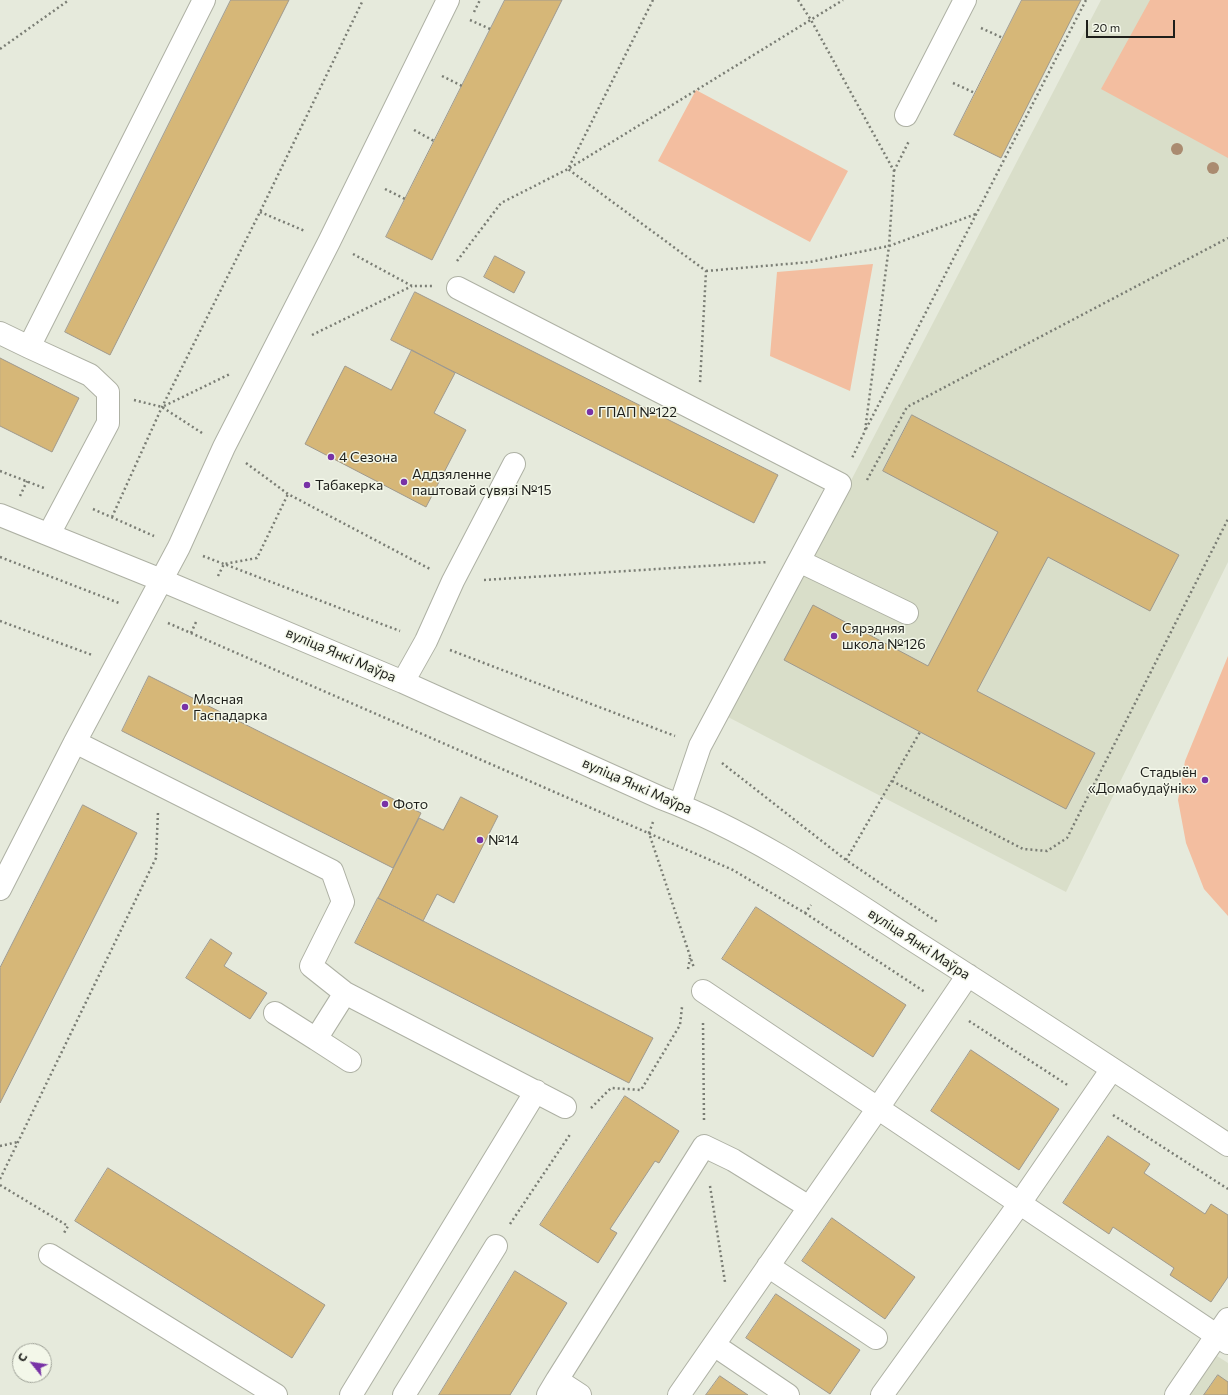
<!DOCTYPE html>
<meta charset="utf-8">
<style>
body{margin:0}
#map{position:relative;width:1228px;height:1395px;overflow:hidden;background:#e6eadc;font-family:Commissioner,sans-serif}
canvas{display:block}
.north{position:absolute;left:12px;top:1343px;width:40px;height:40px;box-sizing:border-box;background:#f3f7e9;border:1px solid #9ea197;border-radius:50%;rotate:300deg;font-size:11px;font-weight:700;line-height:16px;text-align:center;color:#1e1f1b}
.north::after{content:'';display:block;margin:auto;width:14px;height:18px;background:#7832a6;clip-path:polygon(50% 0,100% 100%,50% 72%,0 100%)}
.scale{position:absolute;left:1086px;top:20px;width:89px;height:18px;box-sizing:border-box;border:2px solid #1e1f1b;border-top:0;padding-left:5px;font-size:12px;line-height:14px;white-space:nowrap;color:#1e1f1b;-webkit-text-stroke:3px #f3f7e9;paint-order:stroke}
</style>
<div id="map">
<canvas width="1228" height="1395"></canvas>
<div class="north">С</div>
<div class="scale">20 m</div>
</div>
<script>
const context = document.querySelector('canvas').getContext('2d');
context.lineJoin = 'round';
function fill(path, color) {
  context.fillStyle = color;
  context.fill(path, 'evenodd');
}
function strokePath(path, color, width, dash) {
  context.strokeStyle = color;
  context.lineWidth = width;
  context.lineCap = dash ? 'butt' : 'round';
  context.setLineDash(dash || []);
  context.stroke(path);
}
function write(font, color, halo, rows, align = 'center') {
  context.font = font + ' Commissioner,sans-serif';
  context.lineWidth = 3;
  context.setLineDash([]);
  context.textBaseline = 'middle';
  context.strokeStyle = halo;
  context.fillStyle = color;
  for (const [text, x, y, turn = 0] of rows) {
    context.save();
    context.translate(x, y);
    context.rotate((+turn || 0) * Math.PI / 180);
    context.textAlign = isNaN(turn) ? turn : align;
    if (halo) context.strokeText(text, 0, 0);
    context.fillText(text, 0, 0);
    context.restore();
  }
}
const built = new Path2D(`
 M1101,0h127v562l-162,330 -338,-175z
 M1217,1356l11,7v32h-39z`);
const green = new Path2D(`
 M1150,0h78v158l-127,-69z
 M696,90l152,81 -38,71 -152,-81z
 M873,264l-23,127 -80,-35 7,-84z
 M1228,656v260l-24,-27 -18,-46 -8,-43 7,-39z`);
const building = new Path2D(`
 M231,0h58l-179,355 -45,-23z
 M505,0h57l-130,260 -46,-23z
 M1022,0h59l-80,158 -47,-23z
 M495,256l30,16 -11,21 -30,-16z
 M415,292l363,183 -24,48 -363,-183z
 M412,350l43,23 -21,40 32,17 -40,77 -121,-63 40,-78 46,24z
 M0,358l79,40 -27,54 -52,-26z
 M912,415l267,140 -29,56 -102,-54 -71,134 118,62 -29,56 -282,-149 29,-55 115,61 70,-134 -115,-61z
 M149,676l272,137 -28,55 -271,-137z
 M461,797l37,19 -44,87 -17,-9 -14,27 -45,-23 41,-80 24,12z
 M83,805l54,28 -137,270v-135z
 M378,898l275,140 -24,45 -274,-140z
 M756,907l150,98 -33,52 -151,-98z
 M211,939l21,14 -8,13 43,27 -17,26 -64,-41z
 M971,1050l88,59 -40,61 -88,-59z
 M625,1096l54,35 -20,32 -4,-2 -45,68 7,4 -19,30 -58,-38z
 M1108,1136l42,28 -6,9 61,41 6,-10 17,11v62l-17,25 -41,-27 4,-7 -61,-41 -4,7 -46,-31z
 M108,1168l217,137 -33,53 -217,-137z
 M832,1218l83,59 -30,42 -83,-58z
 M515,1271l52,32 -57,92h-71z
 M776,1294l84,56 -30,44 -84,-56z
 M1218,1375l10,7v13h-24z
 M720,1376l28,19h-42z`);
const path = new Path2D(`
 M653,0l-85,169 138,102 -6,112
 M798,0l13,20 83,151 -5,75 -24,185 -14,29
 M474,12l6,-12
 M470,20l20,9
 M981,28l22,10
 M0,49l69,-49
 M442,76l20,10
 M953,83l22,10
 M414,130l20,11
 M894,171l15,-30
 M385,189l20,10
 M260,212l45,19
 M353,254l59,32h20
 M457,261l44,-58 67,-34 275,-169
 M706,271l104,-9 79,-16 87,-32
 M312,335l100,-49
 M134,400l28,7
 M866,429l220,-429
 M202,433l-40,-26 68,-33
 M246,463l42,31 142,75
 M0,471l44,17
 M867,480l40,-73 321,-169
 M20,496l7,-15
 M93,509l61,27
 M112,517l50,-110 98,-195 103,-212
 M203,556l197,75
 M0,557l119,46
 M218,576l6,-12 33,-6 31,-64
 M484,580l284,-18
 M0,621l92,34
 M168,623l565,247 72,43 6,-8
 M191,633l5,-11
 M450,650l225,86
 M722,763l124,97 93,63
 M892,781l131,68 24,2 20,-13 161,-319
 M653,822l-4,11 45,135
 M846,860l74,-128
 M805,913l120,79
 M688,969l2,-11
 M969,1021l100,65
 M703,1023l1,97
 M591,1108l20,-20 30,2 39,-65 2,-18
 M1113,1115l115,74
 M0,1146l18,-4
 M0,1179l156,-321 2,-46
 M0,1185l68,41 -4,7
 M710,1186l15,96
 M510,1224l61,-91`);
const minor = new Path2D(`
 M906,115l59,-115
 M458,288l382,196 -140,262 -20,59
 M0,333l29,14 61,28 18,17v31l-59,111
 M29,347l175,-347
 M0,515l161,65 242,102 258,116c88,33 169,88 247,139 107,68 214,138 320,208
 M799,561l108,52
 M403,682l23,-41 27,-60 61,-117
 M75,742l257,129 11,31 -32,64 34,27 220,114
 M0,889l75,-147 104,-195 45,-100 105,-205 119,-242
 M703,991l525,352
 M275,1013l41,26 29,-46
 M316,1039l34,22
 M50,1255l226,140
 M768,1266l108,72
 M714,1345l74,50
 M557,1380l147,-234 29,14 76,47
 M351,1395l185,-304
 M404,1395l92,-149
 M548,1395l9,-15 23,15
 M679,1395l199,-287 90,-133
 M882,1395l138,-192 92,-134
 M1176,1395l52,-76`);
const trees = [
 [1177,149],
 [1213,168]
];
const markers = [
 [590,412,4,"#7832a6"],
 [331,457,4,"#7832a6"],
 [404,482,4,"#7832a6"],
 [307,485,4,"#7832a6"],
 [834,636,4,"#7832a6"],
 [185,707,4,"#7832a6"],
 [1205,780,4,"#7832a6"],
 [385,804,4,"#7832a6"],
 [480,840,4,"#7832a6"]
];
const poiNames = [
 ["ГПАП №122",598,412],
 ["4 Сезона",339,457],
 ["Аддзяленне",412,474],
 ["паштовай сувязі №15",412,490],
 ["Табакерка",315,485],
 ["Сярэдняя",842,628],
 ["школа №126",842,644],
 ["Мясная",193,699],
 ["Гаспадарка",193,715],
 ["Стадыён",1197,772,"right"],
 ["«Домабудаўнік»",1197,788,"right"],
 ["Фото",393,804],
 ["№14",488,840]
];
const streetNames = [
 ["вуліца Янкі Маўра",341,655,23],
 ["вуліца Янкі Маўра",637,786,24],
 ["вуліца Янкі Маўра",919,944,33]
];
fill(built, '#d9dec9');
fill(green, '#f3bea0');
fill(building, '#d6b778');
strokePath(building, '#9f998d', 1);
strokePath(minor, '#aeb1a4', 24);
strokePath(path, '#7a7d74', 2.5, [2, 3]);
strokePath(minor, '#fff', 22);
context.fillStyle = '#aa8b70';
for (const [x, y] of trees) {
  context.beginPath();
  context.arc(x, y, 6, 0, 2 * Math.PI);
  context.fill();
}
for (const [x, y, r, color] of markers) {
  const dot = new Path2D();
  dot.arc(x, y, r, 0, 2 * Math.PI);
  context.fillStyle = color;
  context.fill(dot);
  strokePath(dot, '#f3f7e9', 1.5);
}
write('14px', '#1e1f1b', '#f3f7e9', poiNames, 'left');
write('14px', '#1e1f1b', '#f3f7e9', streetNames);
</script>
